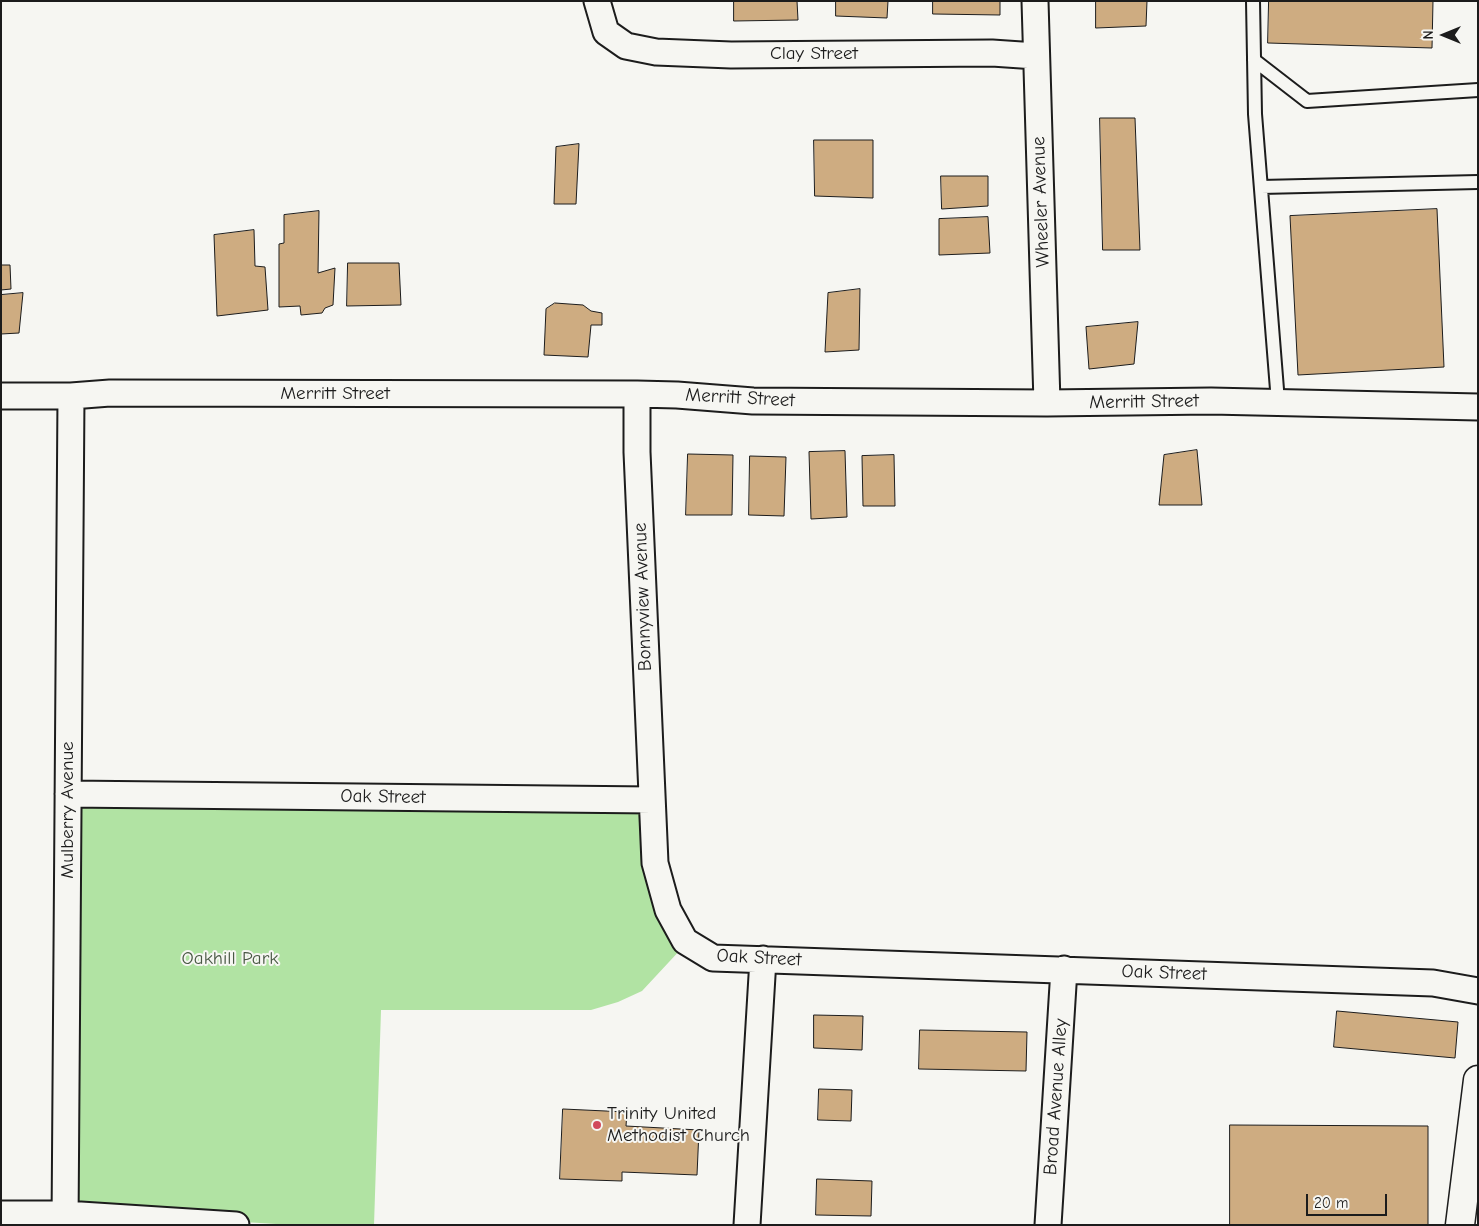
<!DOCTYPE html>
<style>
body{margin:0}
#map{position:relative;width:1479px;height:1226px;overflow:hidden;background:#f6f6f2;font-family:"Comic Neue",sans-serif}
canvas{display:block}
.frame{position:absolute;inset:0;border:2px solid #1c1c1c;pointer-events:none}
.north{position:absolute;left:1419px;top:10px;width:50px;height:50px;-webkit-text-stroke:4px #f6f6f2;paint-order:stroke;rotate:270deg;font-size:14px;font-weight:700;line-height:20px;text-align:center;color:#1c1c1c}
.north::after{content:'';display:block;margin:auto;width:18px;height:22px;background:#1c1c1c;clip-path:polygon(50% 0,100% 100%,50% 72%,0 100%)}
.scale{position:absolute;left:1306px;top:1194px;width:81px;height:22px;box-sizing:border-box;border:2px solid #1c1c1c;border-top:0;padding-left:6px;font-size:15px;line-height:18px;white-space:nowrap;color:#1c1c1c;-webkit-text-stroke:4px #f6f6f2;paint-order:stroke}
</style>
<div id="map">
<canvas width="1479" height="1226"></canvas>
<div class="frame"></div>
<div class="north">N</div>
<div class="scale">20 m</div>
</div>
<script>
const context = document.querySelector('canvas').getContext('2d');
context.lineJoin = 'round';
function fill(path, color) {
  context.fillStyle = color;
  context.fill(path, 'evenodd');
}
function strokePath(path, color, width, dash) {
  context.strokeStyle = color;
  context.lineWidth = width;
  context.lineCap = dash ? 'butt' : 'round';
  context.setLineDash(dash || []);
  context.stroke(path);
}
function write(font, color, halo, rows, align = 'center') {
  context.font = font + ' "Comic Neue",sans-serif';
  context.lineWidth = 4;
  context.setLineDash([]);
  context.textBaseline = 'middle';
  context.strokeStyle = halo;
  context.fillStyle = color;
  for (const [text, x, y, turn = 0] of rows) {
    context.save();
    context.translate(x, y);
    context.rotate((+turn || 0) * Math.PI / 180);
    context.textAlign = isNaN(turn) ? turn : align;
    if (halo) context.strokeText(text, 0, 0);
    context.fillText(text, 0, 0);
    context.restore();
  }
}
const green = new Path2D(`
 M71,797l573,9 38,142 -40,43 -24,11 -27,8h-210l-7,215h-82l-224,-14z`);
const building = new Path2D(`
 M734,1h63l1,19 -64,1z
 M836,1h52l-1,17 -51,-2z
 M933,1h67v14l-67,-1z
 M1096,1h51l-1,25 -50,2z
 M1269,1h164l-1,47 -164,-5z
 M1100,118h35l5,132h-37z
 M814,140h59v58l-58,-2z
 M579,144l-3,60h-22l2,-57z
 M941,176h47v30l-46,3z
 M1437,209l7,158 -146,8 -8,-159z
 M319,211l-1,62 17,-5 -2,37 -8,3 -3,5 -21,2 -1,-9 -21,1v-63l5,-1v-28z
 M988,217l2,36 -51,2v-36z
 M254,230l1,36 10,1 3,43 -51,6 -3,-81z
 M348,263h51l2,42 -54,1z
 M1,265h9l1,24 -10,1z
 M860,289l-1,61 -34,2 3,-59z
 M23,293l-4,40 -18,1v-39z
 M555,303l28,2 8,6 11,2v12h-11l-3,32 -44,-2 2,-46z
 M1138,322l-4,42 -45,5 -3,-42z
 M1197,450l5,55h-43l5,-50z
 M845,451l2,66 -36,2 -2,-67z
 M688,454l45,1 -1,60h-46z
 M894,455l1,51h-32l-1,-50z
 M750,456l36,1 -2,59 -35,-1z
 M1337,1011l121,11 -3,36 -121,-11z
 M814,1015l49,1 -1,34 -48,-2z
 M920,1030l107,2 -1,39 -107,-2z
 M819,1089l33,1 -1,31 -33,-1z
 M563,1109l64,3 -1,14 73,4 -2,45 -75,-3v9l-62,-2z
 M1230,1125l198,1v99h-198z
 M817,1179l55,2 -1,35 -55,-1z`);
const lane = new Path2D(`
 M1253,1l2,113 23,288
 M1254,60l53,41 171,-11
 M1261,187l217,-5`);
const street = new Path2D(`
 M597,1l9,31 20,14 30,6 75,3 261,-2 44,3
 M1035,1l12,402
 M637,394v58l18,411 13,47 17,31 28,17 720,25 45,8
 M1,396h70l39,-3 527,1 40,1 76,6 294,2 164,-2 267,6
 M68,794l584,6
 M1,1214h64l171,11
 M65,1225l6,-829
 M747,1225l16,-266
 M1048,1225l16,-256`);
const secondary = new Path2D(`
 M1460,1225l18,-145`);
const markers = [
 [597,1125,5,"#d1495b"]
];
const streetNames = [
 ["Clay Street",814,54],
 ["Wheeler Avenue",1041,202,-92],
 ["Merritt Street",335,394],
 ["Merritt Street",740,398,3],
 ["Merritt Street",1144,402,-1],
 ["Bonnyview Avenue",643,597,-92],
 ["Oak Street",383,797,1],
 ["Mulberry Avenue",68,810,-90],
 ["Oak Street",759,958,3],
 ["Oak Street",1164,973,2],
 ["Broad Avenue Alley",1056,1097,-86]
];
const parkNames = [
 ["Oakhill Park",230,959]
];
const poiNames = [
 ["Trinity United",607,1114],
 ["Methodist Church",607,1136]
];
fill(green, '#b1e3a3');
fill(building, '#ceac81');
strokePath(building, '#1c1c1c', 1);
strokePath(lane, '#1c1c1c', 16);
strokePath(street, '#1c1c1c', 29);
strokePath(secondary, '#1c1c1c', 31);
strokePath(lane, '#f6f6f2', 12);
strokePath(street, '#f6f6f2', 25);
strokePath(secondary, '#f6f6f2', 28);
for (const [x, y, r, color] of markers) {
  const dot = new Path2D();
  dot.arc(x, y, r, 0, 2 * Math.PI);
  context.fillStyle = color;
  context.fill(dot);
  strokePath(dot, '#f6f6f2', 2);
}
write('19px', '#1c1c1c', '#f6f6f2', streetNames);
write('19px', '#495844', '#f6f6f2', parkNames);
write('19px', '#1c1c1c', '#f6f6f2', poiNames, 'left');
</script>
